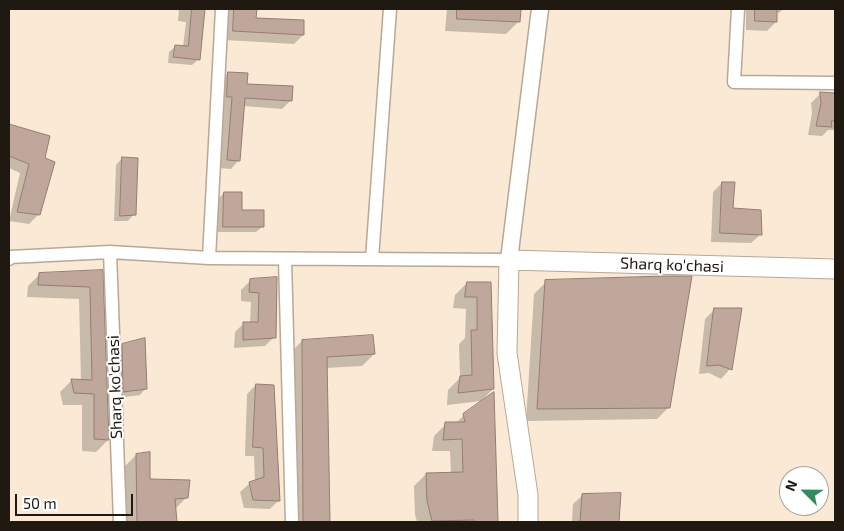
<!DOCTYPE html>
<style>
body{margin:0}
#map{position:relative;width:844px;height:531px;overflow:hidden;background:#fae9d4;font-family:"Exo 2",sans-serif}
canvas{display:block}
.frame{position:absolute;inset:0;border:10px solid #1f1912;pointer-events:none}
.north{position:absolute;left:779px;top:466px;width:50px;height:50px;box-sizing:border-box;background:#fff;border:1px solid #a5a3a0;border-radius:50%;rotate:293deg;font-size:14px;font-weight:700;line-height:20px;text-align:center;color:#1f1912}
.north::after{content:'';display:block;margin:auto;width:18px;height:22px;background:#338a5f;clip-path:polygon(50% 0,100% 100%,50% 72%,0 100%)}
.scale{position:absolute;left:15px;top:494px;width:118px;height:22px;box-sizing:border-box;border:2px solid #1f1912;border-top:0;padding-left:6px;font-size:15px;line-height:18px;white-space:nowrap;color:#1f1912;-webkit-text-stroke:4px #fff;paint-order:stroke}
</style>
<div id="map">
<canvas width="844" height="531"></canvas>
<div class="frame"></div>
<div class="north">N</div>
<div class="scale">50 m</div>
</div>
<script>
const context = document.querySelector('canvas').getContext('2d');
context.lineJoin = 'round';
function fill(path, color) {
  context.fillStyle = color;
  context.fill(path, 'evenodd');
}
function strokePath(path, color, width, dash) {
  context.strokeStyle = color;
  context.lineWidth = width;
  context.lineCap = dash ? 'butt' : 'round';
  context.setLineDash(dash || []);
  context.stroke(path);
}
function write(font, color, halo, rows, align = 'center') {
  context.font = font + ' "Exo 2",sans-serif';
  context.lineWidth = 4;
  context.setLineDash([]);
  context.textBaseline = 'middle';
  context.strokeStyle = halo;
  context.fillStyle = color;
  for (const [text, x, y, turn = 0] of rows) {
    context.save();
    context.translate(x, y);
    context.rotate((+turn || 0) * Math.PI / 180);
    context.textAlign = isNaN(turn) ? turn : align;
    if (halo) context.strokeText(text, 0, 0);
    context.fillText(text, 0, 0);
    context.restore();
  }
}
const shadow = new Path2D(`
 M179,9h25l-5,50 -7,6 -24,-2 1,-11 7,-6 7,1 3,-25 -8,-1z
 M225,9h31l-1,10 48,16 -9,9 -69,-4z
 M447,9h72l-1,13 -12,12 -61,-3z
 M746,9h37l-4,4 -3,-1v10l-9,9 -21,-1z
 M228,73l18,12 45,15 -9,9 -38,-3 -5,54 -8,9 -12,-1 5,-63h-5l1,-23z
 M820,94h15v36h-7l-6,6 -14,-1 4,-22 -1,-10z
 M9,125l39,12 -5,22 -5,56 -9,9 -20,-3 11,-48 -11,-5z
 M122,158l12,56 -6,7h-14l2,-56z
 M722,183l10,26 29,25 -10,9 -40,-1 2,-50z
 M224,193l17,18 22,15 -7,6h-38v-33z
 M101,272l7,168 -12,12 -14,-1v-46h-19l-3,-13 12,-12 9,1 -2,-82 -52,-2 1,-11 12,-12z
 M276,278l-2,59 -9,9 -31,2 1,-16 9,-9h6l1,-21 -10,-1v-11l10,-10z
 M546,282l123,125 -12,12 -131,2 8,-127z
 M467,283h22l4,106 -12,12 -34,4 1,-15 12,-12 -1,-34 6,-6 1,-29 -13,-1 2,-13z
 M715,309h25l-10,60 -9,10 -12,-6 -10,1 6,-55z
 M302,341l72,13 -12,12 -36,2 2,154h-37l-1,-169z
 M122,345l24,43 -6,7 -22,3 -2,-46z
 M256,385l23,115 -9,9 -26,-1 -4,-16 10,-9 5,-2 -1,-25h-9l2,-62z
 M493,395l4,127h-80l-2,-8 -1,-28 12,-12h25l-1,-23h-18l2,-15 12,-12h9l9,-9z
 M136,455l13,26 38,16 -12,12v13h-49l-2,-55z
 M620,494l-2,28h-46l1,-18 10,-9z`);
const building = new Path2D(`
 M192,9h13l-5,51 -27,-3 2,-12 13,1z
 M234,9h23l-1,9 48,2v15l-71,-4z
 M457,9h64l-1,13 -63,-3z
 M755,9h22v13l-22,-1z
 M228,72l20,1 -1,11 46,2 -1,15 -47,-3 -5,63 -13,-1 5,-63h-5z
 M820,92l15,1v28h-4l1,6 -16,-1 5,-23z
 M9,124l41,12 -5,22 10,4 -15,53 -23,-3 12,-48 -20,-8z
 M122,157l16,1 -2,57 -16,1z
 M722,182h13l-2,26 28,2 1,25 -42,-2z
 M224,192h18v18h22v17h-41z
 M103,270l6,170 -15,-1v-45l-20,-1 -3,-14 21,1 -2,-93 -52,-2 1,-12z
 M666,276h26l-22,132 -133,1 8,-129z
 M277,277l-1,61 -33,2v-18h15l1,-29 -10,-1 1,-13z
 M467,282h24l3,107 -36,4 2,-17 12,-1 -1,-45h6v-33h-12z
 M714,308h28l-10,62 -13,-5 -12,1z
 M373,335l2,19 -48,3 3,165h-27l-1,-182z
 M145,338l2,51 -24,3 -1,-48z
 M256,384l18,1 6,116 -27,-1 -4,-18 15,-5 -1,-29 -10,-1z
 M494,392l4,130h-24v-2l-42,1 -5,-20 -1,-28 37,-1 -1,-33 -19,1 2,-18h20l-2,-8z
 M150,452v27l40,1 -2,18 -13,1 2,23h-40l-1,-68z
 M621,493l-2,29h-39l2,-28z`);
const minor = new Path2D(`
 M738,9l-4,73 101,1
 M110,252l10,270
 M209,258l13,-249
 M9,259l1,-2 100,-5 99,6 300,2
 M285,259l7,263
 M372,259l18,-250`);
const tertiary = new Path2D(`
 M509,260l31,-251`);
const secondary = new Path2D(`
 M528,522v-27l-21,-142 2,-93 326,9`);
const streetNames = [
 ["Sharq ko'chasi",672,265,2],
 ["Sharq ko'chasi",115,387,-92]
];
fill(shadow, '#0003');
fill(building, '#c0a79c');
strokePath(building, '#947c71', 1);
strokePath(minor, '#b8a894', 15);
strokePath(tertiary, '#b8a894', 19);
strokePath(secondary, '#b8a894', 21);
strokePath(minor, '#fff', 12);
strokePath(tertiary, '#fff', 16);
strokePath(secondary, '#fff', 19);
write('16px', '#1f1912', '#fff', streetNames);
</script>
